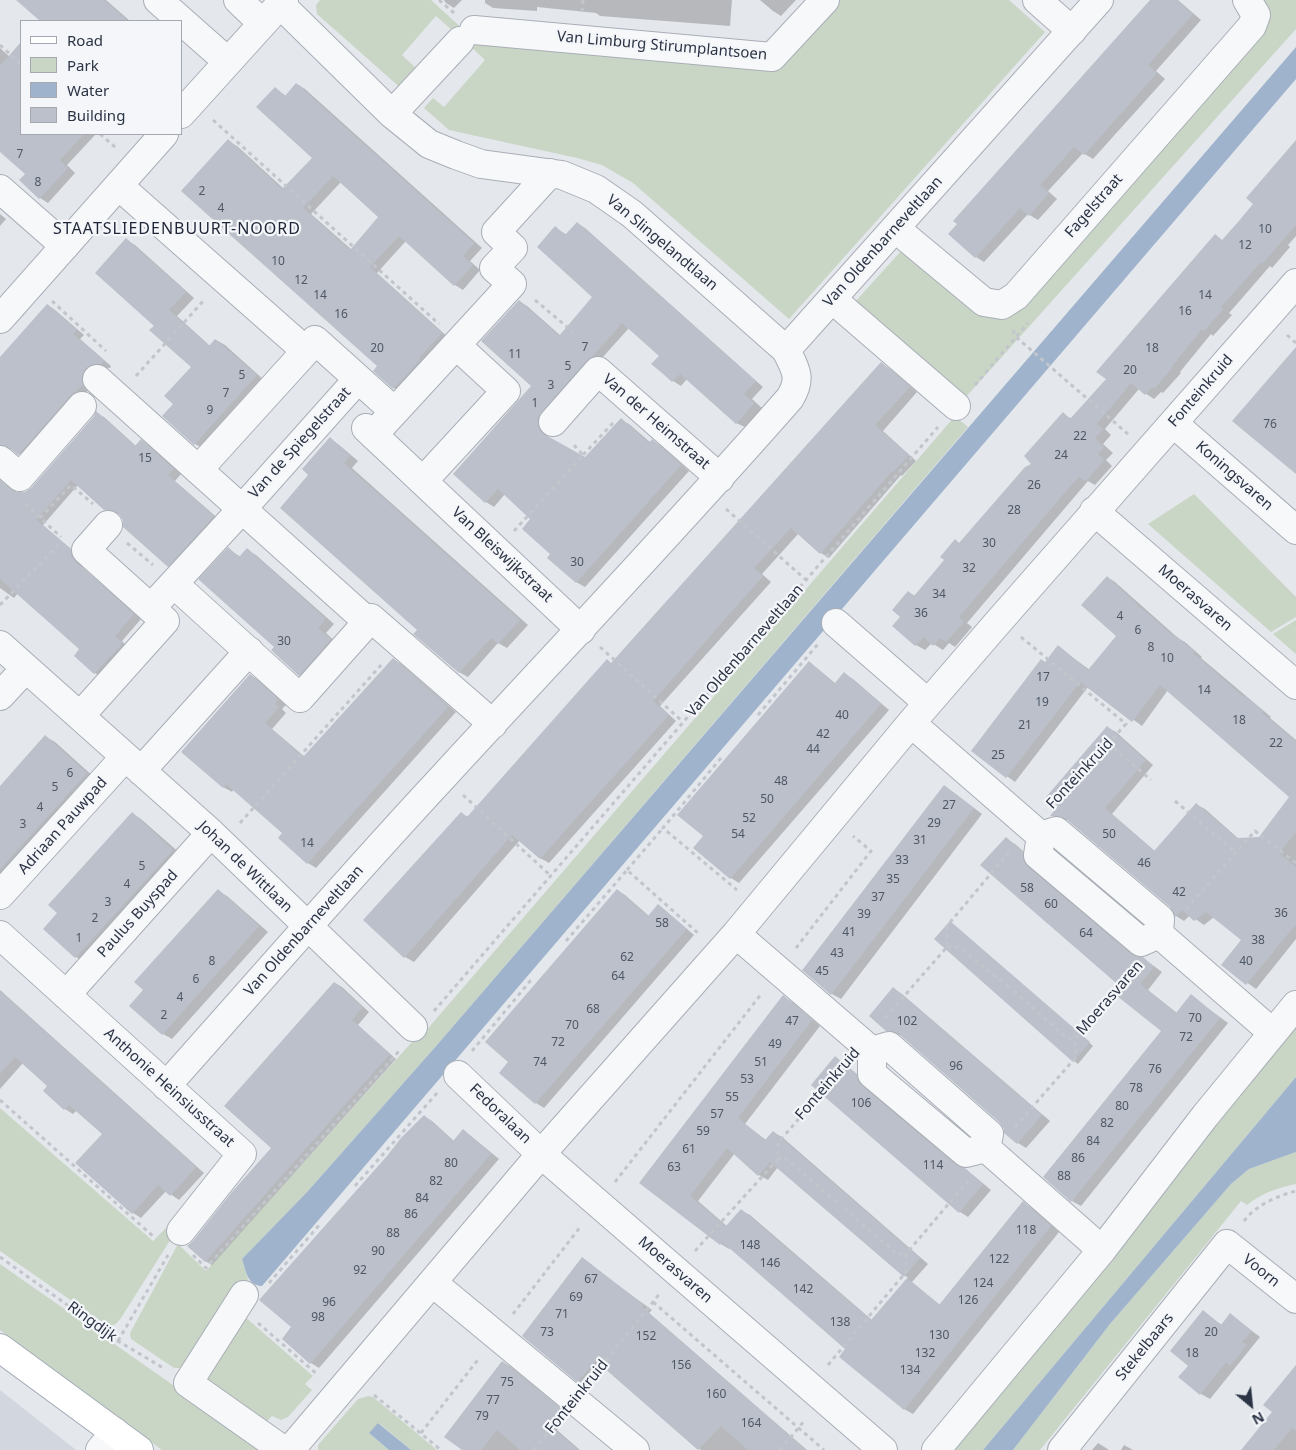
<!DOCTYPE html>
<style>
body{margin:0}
#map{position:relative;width:1296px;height:1450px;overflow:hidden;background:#e4e7ec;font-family:"Noto Sans",sans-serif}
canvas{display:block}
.legend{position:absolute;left:20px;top:20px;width:162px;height:115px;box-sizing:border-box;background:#f4f6f9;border:1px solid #a4a8b1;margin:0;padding:6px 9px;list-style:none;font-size:15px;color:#2b3445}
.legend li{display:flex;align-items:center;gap:10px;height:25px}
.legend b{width:25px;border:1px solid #a4a8b1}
.north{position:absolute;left:1226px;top:1380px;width:50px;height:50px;-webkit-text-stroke:4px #f4f6f9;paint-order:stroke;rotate:152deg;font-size:14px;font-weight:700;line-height:20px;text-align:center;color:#2b3445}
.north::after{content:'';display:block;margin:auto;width:18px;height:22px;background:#2b3445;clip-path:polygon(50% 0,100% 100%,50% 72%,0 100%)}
</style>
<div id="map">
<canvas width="1296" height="1450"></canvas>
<ul class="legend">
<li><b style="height:6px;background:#fff"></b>Road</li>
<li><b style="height:14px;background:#c9d6c5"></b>Park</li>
<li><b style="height:14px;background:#9fb4cc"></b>Water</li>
<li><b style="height:14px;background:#bbc0ca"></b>Building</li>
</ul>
<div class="north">N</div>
</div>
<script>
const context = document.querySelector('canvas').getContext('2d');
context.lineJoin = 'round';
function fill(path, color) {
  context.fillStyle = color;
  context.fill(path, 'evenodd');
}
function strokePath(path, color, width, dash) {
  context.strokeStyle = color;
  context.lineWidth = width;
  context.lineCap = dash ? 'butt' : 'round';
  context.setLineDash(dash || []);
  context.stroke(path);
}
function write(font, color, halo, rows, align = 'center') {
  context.font = font + ' "Noto Sans",sans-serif';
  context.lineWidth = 4.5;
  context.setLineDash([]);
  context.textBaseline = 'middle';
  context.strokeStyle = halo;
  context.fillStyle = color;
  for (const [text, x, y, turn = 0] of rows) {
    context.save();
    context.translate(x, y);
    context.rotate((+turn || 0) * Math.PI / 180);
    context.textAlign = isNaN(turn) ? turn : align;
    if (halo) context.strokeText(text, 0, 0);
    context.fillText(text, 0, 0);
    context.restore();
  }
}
const built = new Path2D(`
 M0,1390l76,60h-76z`);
const green = new Path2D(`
 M320,0h111l34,31 -2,9 -27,-24 -34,39 18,17 -17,18 -86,-76 -1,-9z
 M839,0h170l36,32 -256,287 -156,-136 -31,-18 -25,-7 -128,-28 -25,-22 9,-10 11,9 41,-47 -16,-15 6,-7 302,27z
 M1258,0h38v29l-331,369 -111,-95 48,-53 81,63z
 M955,416l13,11 -531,618 -129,146 -66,68 6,20 -56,81 -8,8h-10l-43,-29 -1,-6 48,-89 28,27 205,-228 13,-10z
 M1194,494l102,103v20l-25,15 -123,-108z
 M1296,620v34l-23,-20z
 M1296,1025v52l-313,373h-30z
 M0,1108l153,133 14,-14 7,7 -53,84 -5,6 -6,2 -5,-2 -105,-73z
 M1296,1152v32c-19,4 -34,9 -49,21l-6,-4 -201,249h-27l97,-126 121,-140 18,-15z
 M0,1264l203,142 55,44h-96l-162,-120z
 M244,1316l69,60 -8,8 7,6 -24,27 -7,3 -9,-4 -6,6 -57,-41 -4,-6z
 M368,1396l5,1 64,53h-26l-32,-27 -10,10 20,17h-71v-5l40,-46z`);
const water = new Path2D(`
 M1296,47v32l-1034,1207c-15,-1 -16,-15 -20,-27l66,-68 129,-146z
 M1296,1077v75l-47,17 -18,15 -121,140 -97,126h-30z
 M378,1423l33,27h-22l-20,-17z`);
const shadow = new Path2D(`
 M18,0h88l24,21h-88z
 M444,0h18l-8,8 -8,-5z
 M485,0h247l-2,26 -130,-10 -4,-3 -59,-6v4l-44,-3 -8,-5z
 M760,0h36l-15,16 -8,-5z
 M1152,0h26l23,20 -45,51 9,8 -72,80 -10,-6 -35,38 9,8 -19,21 -10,-6 -44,48 -8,-5z
 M0,48l21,19v67h75l-29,31 8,8 -27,30 -8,-5 -19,-18 5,-6 -26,-24z
 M297,84l8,5 177,159 -12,13 10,9 -17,20 -8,-5 -49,-44 -29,32 73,66 -48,54 -8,-5 -20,-17 5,-5 -151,-225 9,5 47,43 30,-32 -39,-69 11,8zM341,182l38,35 -27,33 -41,-36z
 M1296,142v94l-8,9 2,2 -18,21 -2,-2 -33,38 -8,9 3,2 -19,21 -2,-2 -31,38 1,1 -18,20 -2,-1 -7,7 -15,-10 -34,40 6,6 -8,9 10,9 -7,7 6,6 -17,19 -7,-4 -121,142 5,4 -17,20 -6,-4 -6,7 -11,-7 -7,7 -9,-5 -22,-19 8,-10 6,-24 7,4 30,-36 11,-19 4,3 74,-80 29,-50 9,5 36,-40 108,-143 7,5 32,-37z
 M0,214l6,5 -6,7z
 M577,223l8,5 178,159 -11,12 10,9 -17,19 -9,-4 -49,-44 -6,7 -8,-5 -13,-25 -31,-28 -79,88 -4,17 5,7 34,19 36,-39 8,4 22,19 2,-2 8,5 28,25 -104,116 -9,-5 -24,-28 -20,-35 -27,-25 -11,13 -8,-5 -31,-28 78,-88 -14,-85 8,5 34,30 33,-39 -38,-69 11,7z
 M126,240l9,5 59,53 -17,18 33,30 6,-6 9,5 40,36 -61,68 -9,-5 -31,-28 11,-12 17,-37 -36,-41z
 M48,305l7,5 29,25 -4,4 31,27 -1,2h-9l-11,21 -12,11 -51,59 -16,-10h-7l-4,2v-93z
 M882,364l8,5 27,23 -34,39 33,30 -14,15 -1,-1 -72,83 -8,-5 -22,-20 -37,41 9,8 -111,124 16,15 -127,142 -9,-5 -20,-18 -106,122 -9,-5 56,-144 7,4 144,-153z
 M97,413l7,4 32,29 5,-5 8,4 32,29 -6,7 46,40 -45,49 -8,-4 -48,-52h-7l-8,-5 -27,-24 -35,40 35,30 1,6 4,7 58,51 -19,22 7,7 -26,30 -8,-5 -20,-17 6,-7 -63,-56 -4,5 -14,-10v-108l15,13h11l7,-5z
 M330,439l8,5 20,17 -6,7 176,157 -21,23 -9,-5 -30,34 -9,-5 -149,-198z
 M228,549l13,8 6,-7 9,5 78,69 -8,9 13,12 -31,35 -8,-5 -25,-28z
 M1107,577l8,5 63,56 7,4 17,15 -1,1 70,59 -1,1 26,22v199l-40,50 -33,-24 19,-25 -28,-23 -10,8 -14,-10 -6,6 -8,-5 -5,-10 -102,-86h-10l-7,-5 8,-9 47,-79 9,5 37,33 -41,49 44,38 41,-47 8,4 35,31 19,-2 32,-41 -123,-107 -26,36 -54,-39 -73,95 -43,-31 86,-104 32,23 28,-34z
 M393,659l8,5 55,48 -140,156 -8,-5 -24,-30 -50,-44 -2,3 -9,-5 27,-112 9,5 27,25 -4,4 4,4 -14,16 33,28z
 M809,663l8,5 19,16 9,-10 8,5 36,31 -150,173 -8,-5 -26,-42z
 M46,737l9,5 40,36 -95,106v-97z
 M953,792l29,22 -141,185 -9,-5 -28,-24z
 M132,813l9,6 41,36 -97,107 -9,-5 -31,-29 14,-15z
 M1006,839l9,5 16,14 1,8 5,7 100,85h6l19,14 -14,18 29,23 14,-17 37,27 -147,183 -9,-5 91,-171 -38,-41 -143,-124z
 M617,890l8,5 24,21 9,-10 8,5 28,24 -150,173 -8,-5 -35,-31 9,-10z
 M218,891l9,5 41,36 -96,107 -9,-5z
 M950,922l143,124 -15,18 -4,-3z
 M335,983l7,4 27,25 -11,13 38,34 -184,206 -7,-4 -11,-19 79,-94z
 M894,989l8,5 148,127 -24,27 -8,-5 -18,-22 -98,-86h-6l-9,-5z
 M0,990l204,183 -25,27 -13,-9 -25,27 -8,-5 -56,-50 27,-29 -27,-24 -4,4 -8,-5 -16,-23 -26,-23 -23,26z
 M783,997l9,5 28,24 -75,98 21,16 7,-8 9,5 146,127 -16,18 28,23 83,-102 9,5 27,24 -146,182 -9,-5 -57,-60 -117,-101 -1,1 -8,-5 -80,-61zM735,1153l24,22 9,5 10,-13 130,111 -36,42 -122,-105 -8,-4 -14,16 -30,-26z
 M836,1058l8,5 21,18 2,6 4,5 90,76 12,7 18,15 -23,27 -8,-5 -147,-127z
 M424,1116l8,5 22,20 9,-10 8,5 28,23 -180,209 -8,-5 -18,-36z
 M582,1259l70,51 -3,3 158,137h-106l-97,-83 -18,18 -8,-4z
 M1203,1312l19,13 9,-10 29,22 -50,62 -9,-5 -12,-28z
 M503,1362l8,5 58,48 -12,15 23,20h-116z
 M1296,1371v79h-53l31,-38z
 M1098,1443l8,5 3,2h-17z
 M1124,1445l9,5h-12z`);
const building = new Path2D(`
 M16,0h88l24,21h-88z
 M1150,0h27l16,14 -45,51 9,8 -73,82 -10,-8 -34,38 9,8 -20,23 -9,-8 -45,50 -27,-24 9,-10 -4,-3z
 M21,42v92h63l-24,26 8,8 -29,31 -20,-19 6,-6 -25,-22v-86z
 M296,83l178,160 -11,13 10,9 -19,21 -55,-50 -29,31 72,66 -23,25 1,2 -27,29 -20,-18 4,-5 -196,-175 47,-52 54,50 30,-31 -56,-51 19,-20 10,9zM333,176l45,41 -28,33 -47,-42z
 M1296,140v85l-34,39 -1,-2 -33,37 -7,8 2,2 -19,22 -2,-2 -30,37 1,1 -19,22 -2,-2 -7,8 -14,-12 -34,41 6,5 -8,9 9,9 -6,7 6,6 -18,21 -7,-4 -7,7 -113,133 5,5 -18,20 -6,-4 -7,8 -9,-9 -9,9 -23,-20 8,-9 -8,-7 16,-19 6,5 30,-36 -4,-3 15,-18 4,4 66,-76 6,-3 -7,-8 39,-44 7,7 36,-40 -10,-7 119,-138 7,6 16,-18 15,-18 -7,-6z
 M577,222l179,159 -12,13 10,9 -18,21 -56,-50 -8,8 -10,-9 -11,-9 8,-8 -37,-33 -30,34 -6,4 -49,57 1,9 4,6 43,24 36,-39 28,25 3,-4 29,26 -105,118 -29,-25 3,-4 -28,-25 8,-10 -32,-30 -13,14 -32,-29 78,-88 -50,-45 38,-41 40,36 33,-39 -55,-50 18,-21 10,9z
 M126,238l60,54 -17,18 40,36 6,-7 42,36 -63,70 -32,-29 11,-12 -9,-8 27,-29 -42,-37 5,-4 -59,-53z
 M47,304l30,26 -4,4 31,27 -3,3h-8l-7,4 -4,8 1,9 -13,11 -52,59 -8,-7 -10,-3v-88z
 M1296,347v127l-64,-53z
 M881,362l29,25 -35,38 34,30 -16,17 -1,-1 -72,83 -29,-26 -37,40 9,8 -110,125 16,14 -100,111 -29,33 -28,-24 -108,123 -41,-38 98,-108 6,5 140,-158 4,4z
 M96,411l39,35 6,-7 33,30 -6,6 46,41 -46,51 -45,-40v-7l-4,-6 -7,-4h-8l-33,-30 -35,40 35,29v6l5,7 58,52 -19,22 8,7 -29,31 -20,-18 5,-7 -79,-70v-98l17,11h8l6,-4 63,-72z
 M330,437l20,19 -6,7 176,157 -22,24 -7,-6 -32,35 -46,-39 4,-4 -137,-122 28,-33 -6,-6z
 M228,547l11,10 8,-9 79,71 -8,9 13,11 -32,37 -28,-26 3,-3 -76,-68z
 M1107,576l34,32 34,29 1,-1 19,16 -2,1 51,44 1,-1 19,15 -2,2 34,28v91l-17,21 17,14v57l-50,61 -25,-20 20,-25 -35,-28 -12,9 -12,-11 -7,7 -5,-10 -104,-88 -7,-3h-9l8,-10 -12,-9 61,-71 39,34 -41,48 49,43 42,-48 41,35 22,-1 30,-40 -92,-80 -37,-32 -28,37 -52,-40 -74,96 -35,-27 70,-92 4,3 13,-17 30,25 28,-34 -35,-31z
 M393,658l55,49 -141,157 -29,-26 4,-5 -56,-49 -3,4 -42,-36 69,-78 28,25 -3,5 4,3 -14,16 38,34z
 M809,661l25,23 10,-12 37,32 -151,175 -37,-31 10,-12 -26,-21z
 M45,735l42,38 -87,96v-83z
 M944,785l30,23 -143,187 -29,-25 1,-1z
 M132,812l41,38 -98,108 -32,-29 14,-16 -9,-8z
 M1006,837l17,15v8l5,7 103,87 7,3h5l11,10 -14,17 36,29 15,-19 29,24 -149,184 -28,-25 118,-146 -44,-35 6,-7 -143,-124z
 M218,889l41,37 -97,109 -33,-29 14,-16 -9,-8z
 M617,889l31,27 10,-12 29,25 -152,175 -36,-31 9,-11 -23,-20z
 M950,921l140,121 -17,20 -139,-123z
 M334,982l29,25 -11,13 38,34 -185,208 -18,-16 6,-5 38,-48 40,-45 -47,-42z
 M893,987l149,128 -25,29 -13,-11v-4l-5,-7 -100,-88 -6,-3h-7l-17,-15z
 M0,991l196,176 -26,29 -12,-11 -26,29 -57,-51 27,-29 -33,-29 -5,5 -21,-19 4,-5 -32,-29 -15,17z
 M783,995l29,25 -74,98 27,22 8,-9 147,127 -16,19 -134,-115 -12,14 -31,-28 -37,48 36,30 15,-17 130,111 36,-42 32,27 84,-104 28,25 -147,184 -65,-53 6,-8 -110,-96 -13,-11 -2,3 -81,-62z
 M835,1056l21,18 2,7 4,5 94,79 9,3 18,16 -24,29 -148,-128z
 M424,1115l29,26 10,-12 28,25 -181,210 -28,-25 9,-12 -32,-27 128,-144 14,-18z
 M582,1257l62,48 -2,2 164,143h-58l-27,-24 -23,24 -102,-89 -19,21 -55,-46z
 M1203,1310l18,15 9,-12 22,18 -10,11 5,3 -17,21 -4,-4 -26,33 -22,-18 10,-11 -18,-15z
 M502,1361l59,48 -12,16 30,25h-59l-23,-20 -16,20h-19l-18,-13z
 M1296,1365v66l-4,-3 -18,22h-33l31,-38 -9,-7z`);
const path = new Path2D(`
 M439,0l15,13
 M582,12l1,-12
 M0,45l21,19
 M213,120l226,204
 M100,134l15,13
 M535,300l38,32
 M52,301l54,50
 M1013,330l3,7 112,97
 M1287,335l9,8
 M136,376l69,-77
 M975,385l53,-62
 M583,455l30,-32
 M25,504l36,33
 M726,509l80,71
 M40,518l31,-33 22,19
 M514,531l69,-76 -11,-12
 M127,543l26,22
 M0,605l58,-60
 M1021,637l105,87 -73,79
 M600,647l83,75
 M758,715l60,-71
 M1108,743l43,37
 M721,758l-58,70 74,62
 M463,795l88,81
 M1175,801l60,51
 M240,823l142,-159
 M627,870l36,-42
 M1186,909l69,-78 41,32
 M566,941l61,-71 72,64
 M947,947h12l52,42
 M796,948l75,-97 -18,-15
 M1014,991l54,48h7
 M434,1011l504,-584
 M885,1018l62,-71v-21l62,-74
 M472,1051l59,-71
 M0,1100l154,137
 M1015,1127l61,-70 -1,-18 60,-70
 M778,1159l6,-2 56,48
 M615,1182l147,-189
 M355,1186l83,-94
 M844,1208l53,46h9
 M1244,1221c12,-16 33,-25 52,-30
 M695,1251l83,-92v-16l66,-77
 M193,1255l13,13 193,-217
 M0,1257l118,84 47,28
 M269,1283l52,-60
 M653,1302l171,148
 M513,1314l68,-88
 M258,1323l60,52
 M118,1341l50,-86
 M828,1365l78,-93v-18l62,-73
 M591,1379l70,-87
 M374,1395l67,55
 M421,1433l59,-76
 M534,1450l23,-29
 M780,1450l25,-30`);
const minor = new Path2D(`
 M158,0l69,61
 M238,0l24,23
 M1037,0l35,31
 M280,4l112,110 37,30 27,11 25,9 81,11 34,14 36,25 154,136
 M474,30l298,27 53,-57
 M181,114l103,-114
 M392,114l68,-73
 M119,186l187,165 9,-11 79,71
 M0,189l65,57
 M896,229l88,73 18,3 14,-9 236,-270 4,-11 -9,-15
 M832,299l124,107
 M0,319l164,-185
 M456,345l56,-61 -18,-16 19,-20 -17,-16 54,-59
 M97,379l145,130 116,-130
 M553,422l45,-51 122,107
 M1173,423l123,107
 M366,428l215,202
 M373,435l83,-90 50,46 -83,90
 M0,460l20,17 62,-71
 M198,470l108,-119
 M1094,511l202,174
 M174,584l126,114 71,-80 122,106
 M151,608l91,-99 126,113
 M836,623l92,80
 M0,645l211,188 202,194
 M0,696l26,-28
 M80,716l85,-95 -79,-71 22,-25
 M911,723l130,113 -3,19 103,87 18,-8 114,99
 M141,771l108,-120
 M1041,836l15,-5 104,88 -1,15
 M0,895l125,-138
 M736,934l136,117v23l94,79 20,-5
 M0,935l242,219 -61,77
 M66,995l145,-162
 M872,1051l17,-5 100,88 -3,14 116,102
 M458,1075l83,79 342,296
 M166,1086c92,-103 183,-208 277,-309 116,-126 234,-250 347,-379 12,-20 6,-28 -4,-48l313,-350
 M433,1283l202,167
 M244,1295l-56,88 95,67
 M100,1450l15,-18
 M290,1450l251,-296 195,-220 175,-211 89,-103 296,-337
 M936,1450l166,-200 103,-134 91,-111
 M1062,1450l165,-206 69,55`);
const major = new Path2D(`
 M0,1348l139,102`);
const numberNames = [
 ["7",20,155],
 ["8",38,183],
 ["2",202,192],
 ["4",221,209],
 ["10",1265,230],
 ["12",1245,246],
 ["10",278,262],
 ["12",301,281],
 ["14",320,296],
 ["14",1205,296],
 ["16",1185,312],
 ["16",341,315],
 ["7",585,348],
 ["20",377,349],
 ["18",1152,349],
 ["11",515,355],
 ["5",568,367],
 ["20",1130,371],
 ["5",242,376],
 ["3",551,386],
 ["7",226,394],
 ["1",535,404],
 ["9",210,411],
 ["76",1270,425],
 ["22",1080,437],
 ["24",1061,456],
 ["15",145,459],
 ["26",1034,486],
 ["28",1014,511],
 ["30",989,544],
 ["30",577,563],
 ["32",969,569],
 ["34",939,595],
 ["36",921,614],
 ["4",1120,617],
 ["6",1138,631],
 ["30",284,642],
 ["8",1151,648],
 ["10",1167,659],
 ["17",1043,678],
 ["14",1204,691],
 ["19",1042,703],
 ["40",842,716],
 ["18",1239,721],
 ["21",1025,726],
 ["42",823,735],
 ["22",1276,744],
 ["44",813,750],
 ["25",998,756],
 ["6",70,774],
 ["48",781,782],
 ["5",55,788],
 ["50",767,800],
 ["27",949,806],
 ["4",40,808],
 ["52",749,819],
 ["29",934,824],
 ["3",23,825],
 ["54",738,835],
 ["50",1109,835],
 ["31",920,841],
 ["14",307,844],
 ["33",902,861],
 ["46",1144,864],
 ["5",142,867],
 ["35",893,880],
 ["4",127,885],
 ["58",1027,889],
 ["42",1179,893],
 ["37",878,898],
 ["3",108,903],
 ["60",1051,905],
 ["36",1281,914],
 ["39",864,915],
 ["2",95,919],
 ["58",662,924],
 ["41",849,933],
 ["64",1086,934],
 ["1",79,939],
 ["38",1258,941],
 ["43",837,954],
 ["62",627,958],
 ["8",212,962],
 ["40",1246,962],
 ["45",822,972],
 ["64",618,977],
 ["6",196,980],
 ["4",180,998],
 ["68",593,1010],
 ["2",164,1016],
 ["70",1195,1019],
 ["47",792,1022],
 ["102",907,1022],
 ["70",572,1026],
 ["72",1186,1038],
 ["72",558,1043],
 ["49",775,1045],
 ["74",540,1063],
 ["51",761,1063],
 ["96",956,1067],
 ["76",1155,1070],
 ["53",747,1080],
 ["78",1136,1089],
 ["55",732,1098],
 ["106",861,1104],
 ["80",1122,1107],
 ["57",717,1115],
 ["82",1107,1124],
 ["59",703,1132],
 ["84",1093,1142],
 ["61",689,1150],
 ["86",1078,1159],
 ["80",451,1164],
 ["114",933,1166],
 ["63",674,1168],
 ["88",1064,1177],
 ["82",436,1182],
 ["84",422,1199],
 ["86",411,1215],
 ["118",1026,1231],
 ["88",393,1234],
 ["148",750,1246],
 ["90",378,1252],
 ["122",999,1260],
 ["146",770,1264],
 ["92",360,1271],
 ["67",591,1280],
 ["124",983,1284],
 ["142",803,1290],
 ["69",576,1298],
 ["126",968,1301],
 ["96",329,1303],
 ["71",562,1315],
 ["98",318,1318],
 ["138",840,1323],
 ["73",547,1333],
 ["20",1211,1333],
 ["130",939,1336],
 ["152",646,1337],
 ["132",925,1354],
 ["18",1192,1354],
 ["156",681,1366],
 ["134",910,1371],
 ["75",507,1383],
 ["160",716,1395],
 ["77",493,1401],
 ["79",482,1417],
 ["164",751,1424]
];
const streetNames = [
 ["Van Limburg Stirumplantsoen",662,46,5],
 ["Fagelstraat",1094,206,-49],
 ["Van Oldenbarneveltlaan",883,242,-48],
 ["Van Slingelandtlaan",662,243,40],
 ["Fonteinkruid",1201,391,-49],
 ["Van der Heimstraat",656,422,41],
 ["Van de Spiegelstraat",300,443,-48],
 ["Koningsvaren",1234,476,41],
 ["Van Bleiswijkstraat",502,555,43],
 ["Moerasvaren",1195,598,41],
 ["Van Oldenbarneveltlaan",745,651,-49],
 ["Fonteinkruid",1080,774,-47],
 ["Adriaan Pauwpad",63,826,-48],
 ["Johan de Wittlaan",245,867,44],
 ["Paulus Buyspad",138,914,-48],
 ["Van Oldenbarneveltlaan",304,931,-48],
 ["Moerasvaren",1110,998,-49],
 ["Fonteinkruid",828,1084,-49],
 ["Anthonie Heinsiusstraat",169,1088,42],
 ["Fedoralaan",500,1114,44],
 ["Moerasvaren",675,1270,41],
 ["Voorn",1261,1271,39],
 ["Ringdijk",92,1322,36],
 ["Stekelbaars",1145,1347,-51],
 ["Fonteinkruid",577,1397,-51]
];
const neighbourhoodNames = [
 ["STAATSLIEDENBUURT-NOORD",177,229]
];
fill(built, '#d2d6de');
fill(green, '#c9d6c5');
fill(water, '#9fb4cc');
fill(shadow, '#0003');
fill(building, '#bbc0ca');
strokePath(minor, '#a9aeb7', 30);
strokePath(major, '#a3abb8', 30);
strokePath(path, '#c2c5cb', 3, [4, 4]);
strokePath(minor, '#f7f8fa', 28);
strokePath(major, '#fff', 28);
write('12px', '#4f5766', null, numberNames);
write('15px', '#2b3445', '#f4f6f9', streetNames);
context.letterSpacing = '1px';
write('16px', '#1d2536', '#f4f6f9', neighbourhoodNames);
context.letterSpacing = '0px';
</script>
